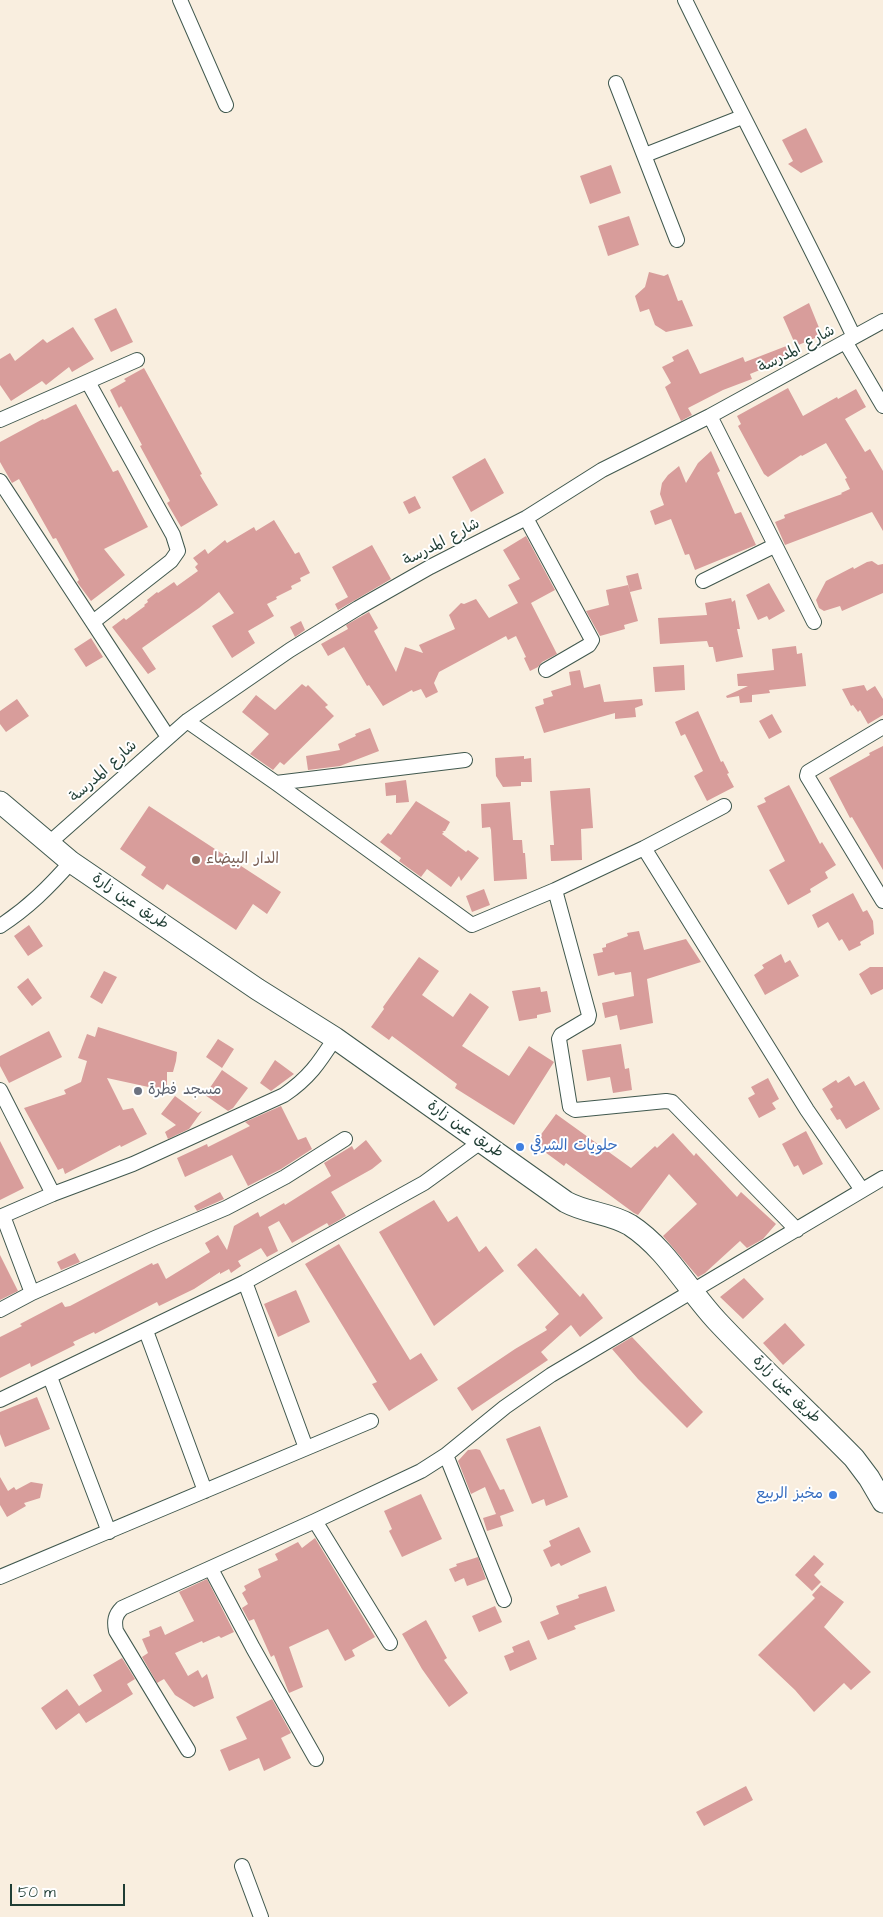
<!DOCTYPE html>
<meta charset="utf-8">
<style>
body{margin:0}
#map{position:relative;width:883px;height:1917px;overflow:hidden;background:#f9eedf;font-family:"Architects Daughter",sans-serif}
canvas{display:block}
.scale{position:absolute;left:10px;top:1884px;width:115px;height:22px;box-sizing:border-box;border:2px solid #1f3d34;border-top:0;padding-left:6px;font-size:15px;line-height:18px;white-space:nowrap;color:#1f3d34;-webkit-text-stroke:4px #fff;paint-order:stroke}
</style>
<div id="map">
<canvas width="883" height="1917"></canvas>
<div class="scale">50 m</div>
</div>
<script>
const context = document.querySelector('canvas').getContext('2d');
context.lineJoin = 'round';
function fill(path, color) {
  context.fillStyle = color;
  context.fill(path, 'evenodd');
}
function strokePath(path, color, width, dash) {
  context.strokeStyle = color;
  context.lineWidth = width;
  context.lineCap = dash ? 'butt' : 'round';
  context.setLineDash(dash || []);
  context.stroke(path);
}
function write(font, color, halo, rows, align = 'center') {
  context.font = font + ' "Architects Daughter","Playpen Sans Arabic",sans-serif';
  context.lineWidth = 4;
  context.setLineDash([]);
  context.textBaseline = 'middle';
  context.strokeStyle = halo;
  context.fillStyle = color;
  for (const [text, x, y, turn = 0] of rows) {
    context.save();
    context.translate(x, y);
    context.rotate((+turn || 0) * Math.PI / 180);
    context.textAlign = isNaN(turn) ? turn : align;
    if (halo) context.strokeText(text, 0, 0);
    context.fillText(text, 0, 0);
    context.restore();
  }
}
const building = new Path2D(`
 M806,128l17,34 -22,11 -13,-9 5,-3 -11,-21z
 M611,165l10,28 -31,11 -10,-28z
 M629,216l10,29 -31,11 -10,-30z
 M649,272l15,4 4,-2 10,27 4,-1 11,26 -27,6 -11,-7 -6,-16 -9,3 -5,-16 10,-9z
 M809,303l13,32 -26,11 -13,-29z
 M116,308l17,34 -22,10 -17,-33z
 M73,327l21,32 -22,13 -3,-5 -23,18 -4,-4 -31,20 -11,-16v-26l10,-6 5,8 28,-22 4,4z
 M789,345l5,11 -44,18 2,5 -29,11 -35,18 4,7 -11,6 -16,-34 6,-4 -9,-16 12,-6 -2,-4 16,-8 12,25 43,-17 2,5z
 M144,368l58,106 -2,1 18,30 -37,22 -14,-24 3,-2 -30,-55 2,-1 -21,-39 -2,2 -9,-18 16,-9 -2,-2z
 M788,388l15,28 34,-19 1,2 18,-10 10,18 -21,12 20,33 5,-3 13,22v60l-11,-19 -87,33 -10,-23 10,-4 -1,-3 58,-21 -1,-1 9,-4 -5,-10 2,-1 -21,-35 -24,13 -1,-1 -33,22 -4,-3 -26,-48 3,-2 -4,-8z
 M76,404l37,68 5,-2 30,57 -44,22 21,26 -34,26 -14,-19 2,-2 -23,-42 -3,1 -34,-60 -7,4 -12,-21v-20l43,-23 1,1z
 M711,451l9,20 -3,2 18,41 6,-2 15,33 -61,25 -6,-16 -4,1 -14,-36 -16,6 -5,-14 14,-6 -4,-11 2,-11 6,-8 11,-9 7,17 12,-20z
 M485,458l19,35 -33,19 -19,-35z
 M415,496l6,12 -12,6 -6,-12z
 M274,520l21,34 4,-2 11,21 -10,5 1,3 -10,5 1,3 -16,8 1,2 -10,5 7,12 -26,15 7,12 -23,15 -20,-32 22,-13 -15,-21 -20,16 -57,40 14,21 -8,5 -36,-47 12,-9 2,2 19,-14 -1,-1 4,-3 -1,-2 10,-8 1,1 16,-11 3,4 21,-15 -3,-4 3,-3 -5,-6 12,-9 3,5 17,-14 2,3 27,-16 2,4z
 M526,536l29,54 -24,13 26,51 -15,8 -4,5 -8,4 -6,-13 2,-1 -10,-21 -8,4 -2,-4 -67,36 -5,11 4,9 -12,6 -5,-9 -8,3 -1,-2 -29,16 -14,-21 -2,1 -23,-39 -16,9 -7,-12 27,-15 -2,-4 23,-13 9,16 -4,3 22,41 9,-25 18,6 -4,-8 36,-16 -6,-14 12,-12 3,1 12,-5 13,19 29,-15 -10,-18 12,-6 -17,-29z
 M372,545l19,34 -53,31 -3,-6 13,-7 -16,-30z
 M872,561l6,4 5,-1v29l-41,18 -2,-5 -16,5 -5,-3 -3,-8 10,-19 27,-14 1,2 13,-7z
 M638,573l4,16 -12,3 -4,-16z
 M769,583l16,28 -16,9 -2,-4 -9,4 -12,-25z
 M628,585l10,36 -14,4 1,4 -25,7 -14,-25 23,-6 -3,-15z
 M731,598l1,4 3,-2 5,29h-3l6,28 -27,5 -3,-15h-4l-2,-6 -47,3 -2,-26 49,-3 -2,-12z
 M301,621l4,9 -10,7 -5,-10z
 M91,638l12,19 -17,10 -12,-18z
 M796,646l1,8 5,-1 4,33 -37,4 1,3 -18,2v7l-12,1 -1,-7 -12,2 -1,-2 22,-10h-10l-1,-12 37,-4 -2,-21z
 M684,665l1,25 -30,2 -2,-25z
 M580,670l4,18 16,-4 4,18 38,-3 1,6 -8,3 1,9 -21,2v-6l-71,20 -9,-26 9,-3 -1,-5 10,-3 -2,-5 20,-6 -2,-13z
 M302,684l4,3 2,-2 20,20 -3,2 9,9 -50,49 -4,-3 -7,8 -23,-16 19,-20 -27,-22 14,-17 19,15z
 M864,685l3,6 8,-5 8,13v16l-15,9 -8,-14 -2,2 -5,-7 -2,1 -9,-17z
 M17,699l12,17 -23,16 -6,-8v-13z
 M698,711l23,51 2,-1 6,12 -2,1 7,13 -27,14 -13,-25 9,-5 -18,-37 -4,2 -6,-14z
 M772,714l10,18 -13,7 -10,-18z
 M370,728l9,23 -39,15 -32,4 -2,-14 34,-6 -2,-6 18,-8 -1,-2z
 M883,746v124l-31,-53 -2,1 -21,-40 41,-23 -1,-2z
 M524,756v3l7,-1 1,24h-11v4l-18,1 -7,-11 -1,-18z
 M406,780l3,22 -13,1v-8l-10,1 -1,-13z
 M789,785l31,59 2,-2 14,23 -11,7 3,6 -18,11 1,3 -23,13 -19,-35 16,-9 -28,-55 9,-4 -2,-4z
 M590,788l3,40 -12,1 1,31 -31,1 -1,-16h4l-4,-54z
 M416,801l34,21 -5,9h-3l2,1 -2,2 24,18 2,-2 11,8 -18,23 -2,-5 -8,11 -24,-18 -6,8 -22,-16 2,-3 -21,-16 8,-9 3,2z
 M510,802l3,38h9l1,13h2l2,26 -33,2 -3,-51 -1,-3 -8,1 -1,-24z
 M149,806l132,86 -14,22 -14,-10 -17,26 -69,-46 -4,6 -22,-15 5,-8 -26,-18z
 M484,889l6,16 -18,7 -6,-16z
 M853,893l10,19 4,-2 6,11 1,13 -14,8 1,3 -12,6 -7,-12 -3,2 -11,-19 -10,6 -6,-13z
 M29,925l14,21 -15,10 -14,-20z
 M639,931l5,19 42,-11 15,23 -54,17 6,44 -33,7 -3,-15 -12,3 -3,-15 32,-7 -3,-24 -16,3 -1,-3 -16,4 -5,-22 10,-2 -1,-4 4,-1v-3l22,-8 -1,-3z
 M781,954l4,9 5,-3 9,16 -34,19 -11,-20 10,-7 -2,-3z
 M419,957l20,14 -17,24 31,22 17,-24 19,14 -27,39 47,30 20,-30 25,16 -40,63 -59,-37 2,-4 -65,-48 -3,4 -18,-13 13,-18 -1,-2z
 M870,967h13v22l-12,6 -12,-21z
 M104,971l13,6 -15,27 -12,-7z
 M28,978l14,20 -10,8 -15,-19z
 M540,987l1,5 6,-1 4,21 -14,3v3l-18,3 -7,-30z
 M98,1027l79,25 -1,9 -3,11h-6v19l-60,-13 16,32 10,-2 14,26 -26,13 -1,-2 -55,29 -2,-6 -5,2 -34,-62 42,-14 -2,-4 17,-8 6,-21 -9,-3 9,-24 8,3z
 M49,1031l13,26 -53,26 -9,-17v-10z
 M218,1039l16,10 -12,19 -16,-11z
 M621,1044l4,25 4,-1 3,22 -19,3 -3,-16 -23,4 -5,-31z
 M275,1060l19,14 -23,17 -11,-8z
 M222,1070l26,18 -15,20 -5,3 -23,-16z
 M849,1076l6,10 9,-5 16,28 -34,20 -6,-10 -3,1 -7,-11 3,-2 -11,-18 14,-9 2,3z
 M768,1078l11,21 -7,4 4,6 -17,9 -11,-20 7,-4 -4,-7z
 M175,1096l23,17 4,-2 -13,18 -21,10 -3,-7 11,-7 -15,-11z
 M281,1106l17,34 8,-3 6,12 -31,20 -33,17 -16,-31 -47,22 -8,-19 30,-14 1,3 42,-21 -5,-4z
 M556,1114l75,54 24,-22 2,2 16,-15 21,23 2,-3 41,44 4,-5 35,32 -13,15 -16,9 -7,-7 -35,32 -7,4 -35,-41 34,-32 -28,-30 -31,41 -4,-2 -68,-50 -2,3 -30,-22z
 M806,1131l17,33 -20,11 -5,-10 -4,2 -12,-23z
 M366,1140l16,21 -10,8 -41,23 15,24 -17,10 -2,-3 -35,20 -13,-22 -11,6 10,24 -11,6 -6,-9 -23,13 3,5 -10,7 -2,-4 -9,5v-2l-26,17 -35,17 -2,-4 -62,32 -1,-2 -21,10 2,3 -44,22 -1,-4 -30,15v-41l22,-11 -2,-2 42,-22 3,5 5,-1 82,-43 1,2 5,-2 8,16 44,-27 -5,-9 13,-8 9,15 7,-24 24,-14 2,5 24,-14 1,2 46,-29 -7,-13 28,-17 2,4z
 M0,1141l24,47 -24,12z
 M220,1192l4,7 -27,12 -3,-5z
 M434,1200l14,22 9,-6 22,36 7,-6 18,25 -70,55 -55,-94z
 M339,1244l71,116 11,-7 17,27 -49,31 -17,-27 5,-2 -72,-118z
 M536,1248l44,49 3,-4 20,25 -23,19 -9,-12 -30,27 7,8 -76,51 -15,-23 58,-39 32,-19 -2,-3 14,-13 -42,-49z
 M75,1253l5,9 -19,8 -4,-8z
 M0,1255l18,36 -18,9z
 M744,1278l20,21 -21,20 -23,-22z
 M296,1290l14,32 -32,15 -14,-33z
 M785,1323l20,22 -22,20 -20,-22z
 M632,1337l71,75 -16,16 -49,-49 -26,-30z
 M37,1397l13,32 -45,18 -5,-13v-22z
 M540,1426l28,71 -22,9 -2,-7 -12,5 -26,-65z
 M476,1449l4,1 20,40 4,-1 10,22 -14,5 3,10 -16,5 -4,-13 13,-4 -11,-27 -14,7 -13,-33 10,-11z
 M0,1477l8,14 6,-4 2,3 15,-8 12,2 -3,14 -16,5 2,3 -19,11 -7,-12z
 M421,1494l21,45 -40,18 -13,-26 3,-2 -8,-18z
 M579,1527l12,25 -30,14 -2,-3 -8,4 -8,-17 8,-4 -2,-5z
 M315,1538l60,99 -23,13 3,6 -10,5 -17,-32 -39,18 14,40 -14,6 -15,-38 -3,2 -17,-38 -5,2 -7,-13 6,-4 -6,-11 4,-3 -2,-4 17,-9 -3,-8 20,-9 -3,-6 23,-12 4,6z
 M814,1555l10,9 -10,11 7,7 -9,9 -17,-16z
 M478,1557l8,22 -19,7 -3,-8 -9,4 -6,-13 8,-3 -1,-2z
 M207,1579l27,53 -13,6 -2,-2 -16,7 -1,-2 -27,12 13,23 10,-6 4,8 5,-4 7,24 -20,9 -19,-12 -11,-16 -7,4 -15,-26 6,-4 -6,-14 8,-3 -1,-5 12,-5 4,9 29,-14 -15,-29z
 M821,1585l23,17 -20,25 47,45 -20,18 -7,-7 -30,29 -19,-22 -37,-35 57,-57 -3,-3z
 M606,1586l9,25 -41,15 2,3 -28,11 -8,-18 19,-8 -3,-8 23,-8 -1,-3z
 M495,1606l7,16 -23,10 -7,-16z
 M426,1620l21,38 -3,2 24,33 -19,14 -27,-38 -20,-35z
 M529,1640l8,19 -27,12 -6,-15 10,-4 -2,-5z
 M122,1658l13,21 -8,5 6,10 -47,29 -7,-10 -23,17 -15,-22 26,-19 12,17 23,-15 -9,-16z
 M272,1699l19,34 -10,5 10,20 -27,13 -5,-13 -30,13 -9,-21 27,-11 -11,-22z
 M746,1786l7,14 -49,26 -8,-14z`);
const street = new Path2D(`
 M180,0l46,105
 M685,0c55,113 115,224 169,337
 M616,83l61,157
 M645,155l97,-38
 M846,343l37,63
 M88,382l85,153 5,16 -7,10 -78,61
 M710,416l104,206
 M0,420l137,-60
 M0,481l168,256
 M526,518l66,122 -3,5 -43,25
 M703,581l71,-35
 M187,721l89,62 196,142 83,-35 89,-42 80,-42
 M883,727l-75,45 -1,4 76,125
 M276,783l189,-23
 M48,844l139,-123 103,-71 68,-42 72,-41 96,-49 76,-48 108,-54 173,-95
 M644,848l163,262 55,80
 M555,890l34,125 -1,4 -27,16 -2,4 11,68 5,3 91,-9 6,1 125,128
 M0,926c28,-18 49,-39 71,-64
 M0,1090l53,104
 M3,1216l29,77
 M0,1217l53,-23 80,-30 151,-69c25,-17 35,-32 51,-57
 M245,1282l61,166
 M0,1310l32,-17 123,-55 71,-30 59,-31 60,-38
 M146,1331l59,160
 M50,1377l59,155
 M0,1400l245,-118 179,-99 58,-42
 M446,1455l58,145
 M315,1521l75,122
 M211,1569l42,79 63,111
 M0,1577l371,-156
 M188,1750l-72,-119c-2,-10 -1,-16 6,-23l193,-87 106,-50 25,-16 59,-48 46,-32 332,-197
 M242,1866l19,51`);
const primary = new Path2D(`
 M0,802l71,60 186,127 78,49 231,164c20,11 44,11 64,23 37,24 57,64 87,96 44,47 92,91 137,137l15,20 14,24`);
const markers = [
 [196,860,5,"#8d6e63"],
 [138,1091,5,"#6b7280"],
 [520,1147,5,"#3f7fe0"],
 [833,1495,5,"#3f7fe0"]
];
const streetNames = [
 ["شارع المدرسة",797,350,-28],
 ["شارع المدرسة",442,543,-28],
 ["شارع المدرسة",104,772,-42],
 ["طريق عين زارة",130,902,34],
 ["طريق عين زارة",465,1130,35],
 ["طريق عين زارة",786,1390,45]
];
const educationNames = [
 ["الدار البيضاء",206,860]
];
const worshipNames = [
 ["مسجد فطرة",148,1091]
];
const shopNames = [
 ["حلويات الشرقي",530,1147],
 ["مخبز الربيع",823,1495,"right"]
];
fill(building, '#d89d9b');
strokePath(street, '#40584e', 16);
strokePath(primary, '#40584e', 23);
strokePath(street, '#fff', 14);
strokePath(primary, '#fff', 21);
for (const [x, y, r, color] of markers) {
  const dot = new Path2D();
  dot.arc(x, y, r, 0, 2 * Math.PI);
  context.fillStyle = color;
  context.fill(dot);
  strokePath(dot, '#fff', 2);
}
write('15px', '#1f3d34', '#fff', streetNames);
write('15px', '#785e54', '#fff', educationNames, 'left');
write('15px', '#5b616d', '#fff', worshipNames, 'left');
write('15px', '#366cbe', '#fff', shopNames, 'left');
</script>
